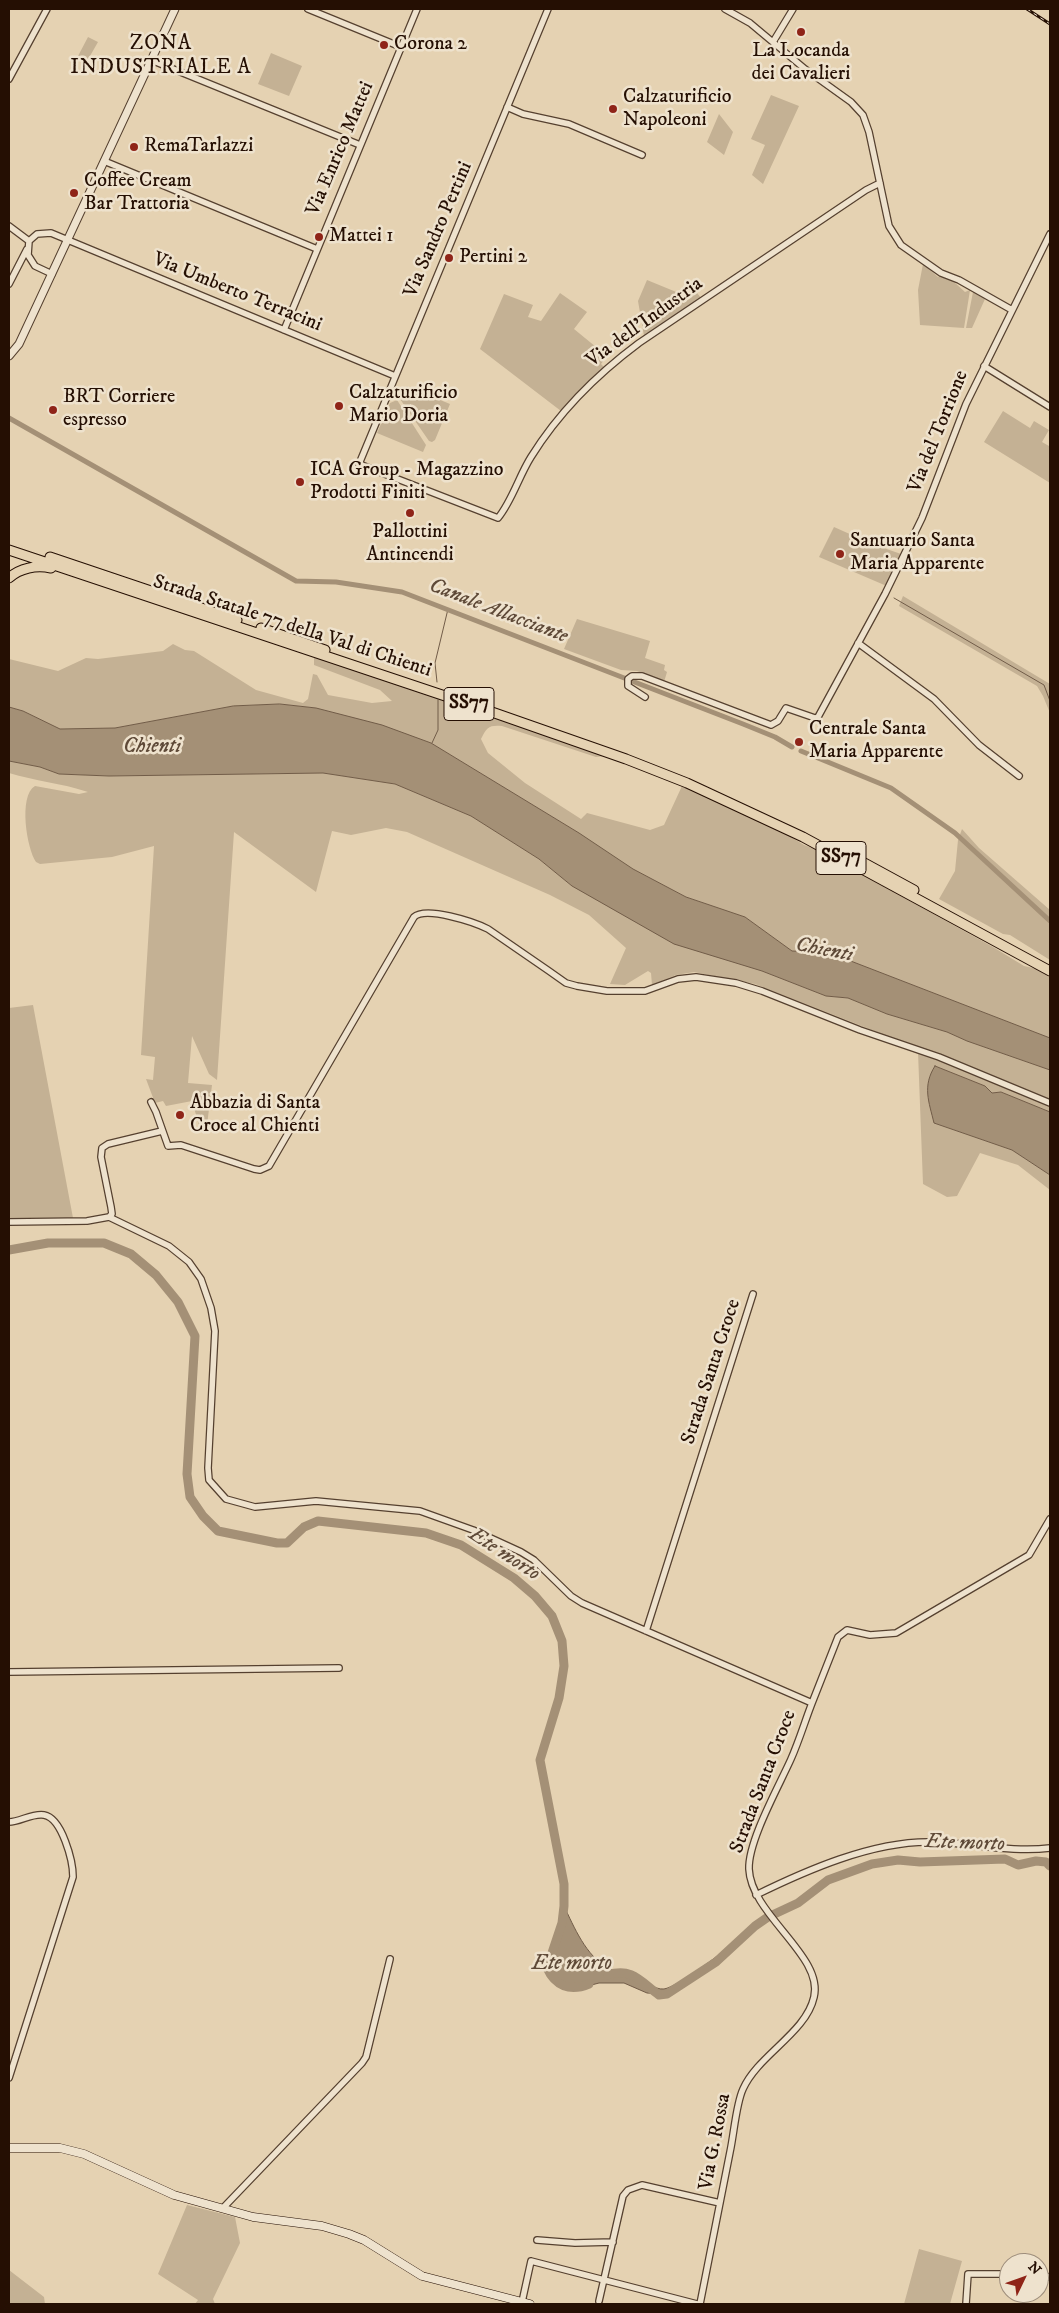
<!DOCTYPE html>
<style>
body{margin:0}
#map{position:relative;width:1059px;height:2313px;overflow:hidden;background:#e5d2b2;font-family:"IM FELL DW Pica",serif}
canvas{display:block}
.frame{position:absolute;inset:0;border:10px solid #250f03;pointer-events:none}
.north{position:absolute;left:999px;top:2253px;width:50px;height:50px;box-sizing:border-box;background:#eee2cd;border:1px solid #9e8e7c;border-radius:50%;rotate:48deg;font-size:14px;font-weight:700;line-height:20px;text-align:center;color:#250f03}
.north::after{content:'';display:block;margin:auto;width:18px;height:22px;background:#8f2418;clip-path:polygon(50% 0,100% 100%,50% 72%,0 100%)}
</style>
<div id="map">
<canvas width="1059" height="2313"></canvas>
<div class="frame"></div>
<div class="north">N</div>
</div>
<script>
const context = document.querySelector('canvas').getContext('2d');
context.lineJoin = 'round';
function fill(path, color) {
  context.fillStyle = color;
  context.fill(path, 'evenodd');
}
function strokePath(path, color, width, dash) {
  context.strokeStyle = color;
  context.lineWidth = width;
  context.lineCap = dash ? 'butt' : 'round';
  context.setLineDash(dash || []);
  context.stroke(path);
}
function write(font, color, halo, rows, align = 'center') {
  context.font = font + ' "IM FELL DW Pica",serif';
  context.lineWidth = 5;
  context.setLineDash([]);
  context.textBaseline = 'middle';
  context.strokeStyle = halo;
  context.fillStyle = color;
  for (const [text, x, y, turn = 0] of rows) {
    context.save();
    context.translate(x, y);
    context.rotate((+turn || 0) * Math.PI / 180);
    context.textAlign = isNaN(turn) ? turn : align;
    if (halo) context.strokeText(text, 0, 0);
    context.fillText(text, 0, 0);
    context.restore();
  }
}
const green = new Path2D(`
 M88,37l10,5 -12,21 -9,-5z
 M271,53l31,13 -13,30 -31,-12z
 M771,95l28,11 -36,78 -11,-9 13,-30 -14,-6z
 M719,114l14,18 -9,23 -17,-13z
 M923,264l15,13 2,-1 13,5 12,11 5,-2 -6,38 -44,-3 -2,-35z
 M647,280l39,16 8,-7 7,9 -57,38 -6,-35z
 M973,292l12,7 -13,29h-6z
 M560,293l27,19 -13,17 33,27 -6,8 3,3 -43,44 -81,-62 24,-55 29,11 -5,12 13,4z
 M406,386l44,18 -15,36 -3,2 -3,-1 -29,-42z
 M397,400l29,45 -3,7 -46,-19 13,-30z
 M1003,411l27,17 4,-7 15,9 -7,12 7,4 1,-2v39l-66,-41z
 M834,527l38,17 32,11 -15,32 -70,-30z
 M903,596l147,88v29l-7,-17 -6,-10 -138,-80z
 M577,619l73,22 -5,17 20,7 -1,5 3,2 -3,10 -27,-11 -16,-1 -57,-21z
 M173,644l12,6 9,1 62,39 47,13 5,-4 5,-25 4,1 11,20 44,8 20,-2 -12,-11 -66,-25v-8l291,99 -9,1 -94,-31c-13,-1 -15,1 -21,13l7,14 37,30 56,36 6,-6 63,17 14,-5 18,-39 101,46 21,13 14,5 175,97 31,19 13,3 13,7v62l-220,-85 -38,-2 -47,-34 -59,-20 -53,-28 -54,-36 -148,-90 -115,-35 -36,-4 -47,2 -118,22 -55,1 -37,-18 -14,-4v-48l49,12 28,-13 12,1 65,-8z
 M9,761l31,6 19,7 50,2 215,-3 71,11 76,32 68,43 33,27 190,85 64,25 22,2 39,16 60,18 20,9 83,29v30l-295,-116 -61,-12 -18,3 -24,10 -1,-12 -3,-2 -23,14 -15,-1 16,-36 -37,-33 -39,-20 -143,-63 -21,-4 -35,7 -19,-4 -16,61 -82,-60 -17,248 -8,-6 -17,-38 -4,47 24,2 -5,40h-8l-7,-24 -26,5 -3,-5 -8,2 -9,-24 7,1 2,-23 -14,-2 13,-209 -42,11 -72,7 -4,-2c-9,-13 -18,-66 -1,-76l44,8 9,-2c-27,-9 -53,-11 -79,-19z
 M962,829l17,19 71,62v50l-40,-25 -7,-1 -64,-35 16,-28 3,-31z
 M33,1005l40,213 -64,2v-212z
 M918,1052l132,54v6l-49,-20 -9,1 -7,-7 -50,-20 -1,57 78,27 38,25v15l-32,-25 -38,-12 -23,43 -10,1 -24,-13z
 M187,2205l48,12 5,26 -27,56 2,5h-20l3,-4 -40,-26z
 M919,2249l43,12 -12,43h-46z
 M9,2270l35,27 1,7h-36z`);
const water = new Path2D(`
 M280,704l36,4 66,17 49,18 148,90 54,36 53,28 59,20 47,34 38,2 220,85v32l-83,-29 -20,-9 -60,-18 -39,-16 -22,-2 -64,-25 -88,-27 -102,-58 -33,-27 -68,-43 -76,-32 -72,-11 -214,3 -50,-2 -19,-7 -31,-6v-54l14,4 37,18 55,-1 118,-22z
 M935,1066l50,20 7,7 9,-1 49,20v63l-38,-25 -78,-27c-5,-21 -12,-37 1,-57z
 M564,1906c10,21 22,50 44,62 9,5 19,4 29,8 8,4 17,14 27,13 14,-2 64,-41 77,-51l-25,24 -49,32 -20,-1 -23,-10h-25l-19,5 -14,-1 -14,-7 -5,-12 15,-45z`);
const stream = new Path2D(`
 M894,598l150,87 6,16
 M437,682l-2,-19 13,-54
 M432,743l6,-13v-30`);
const canal = new Path2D(`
 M9,418l287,163 40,1 66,10 341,132 32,13 17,10
 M801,751l90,37 64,45 95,88`);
const river = new Path2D(`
 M9,1250l39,-7h56l27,11 25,21 22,27 17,34 -8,138 3,23 13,19 15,15 59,12h10l17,-16 14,-6 108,12 35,12 53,33 21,18 17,20 10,25 2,25 -5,32 -19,62 24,124v22l-2,17 -15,45c8,18 23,24 42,16
 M608,1975c24,-8 33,7 51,20l8,-1 49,-32 39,-36 13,-9 30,-14 30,-23 44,-16 26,-4 22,2 85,-3 13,6 18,-4 10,1 4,4`);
const minor = new Path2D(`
 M308,9l93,38
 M548,9l-189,455 139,54c14,-17 21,-42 33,-61 28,-45 65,-82 108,-114l227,-153 14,-7
 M725,9l25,14 55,46 46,33 12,13 6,17 20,94 12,19 40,28 18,7 53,30
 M773,42l20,-33
 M151,60l209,85
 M9,79l38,-70
 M507,107l16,7 46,10 73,31
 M104,161l213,88
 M9,226l20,15
 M52,274l-17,-8 -7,-11 1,-14 8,-7 14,-1 344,143
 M9,284l18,-35
 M284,330l133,-321
 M984,366l66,41
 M858,643l76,56 45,46 40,31
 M645,697l-17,-11v-7l4,-3h10l129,49 7,-4 8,-13 29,10 3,-1 67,-123 37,-76 44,-114 84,-170
 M151,1102l5,10 12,34 13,-1 73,24 6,1 9,-4 145,-249c12,-11 60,5 74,12l61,42 17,12 11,3 30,5h38l33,-12 18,-2 40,6 26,8 98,39 79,27 111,46
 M109,1217l3,-3 -1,-7 -10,-50 1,-9 6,-4 54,-13
 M9,1222l78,-1 22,-4 60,29 20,16 12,17 10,29 4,23 -7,137 1,12 17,19 29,8 61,-6 104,10 53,19 48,22 13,8 37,36 11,7 230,100c-7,18 -13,38 -21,56 -12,27 -43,82 -42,110 2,46 75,87 65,128 -8,36 -56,58 -71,92 -7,15 -9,45 -13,63 -10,51 -20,101 -30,152
 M646,1631l107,-337
 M9,1672l330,-4
 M812,1703l26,-66 9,-7 23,5 26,-2 133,-78 21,-36
 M9,1822c11,0 23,-9 35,-7 18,3 29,46 29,62l-64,201
 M756,1895c51,-25 115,-53 172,-53 41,0 81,11 122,6
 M223,2208l139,-145 4,-6 24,-98
 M537,2240l38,3 38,-1
 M1039,2276l11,1
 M599,2301l24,-105 5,-6 14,-5 78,18
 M522,2302l9,-41 166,43
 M966,2304l2,-30h41`);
const tertiary = new Path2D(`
 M9,356l10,-12 156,-335`);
const secondary = new Path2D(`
 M9,2148h51l24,6 90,41 79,22 69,9 27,8 15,6 58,36 108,28`);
const trunk = new Path2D(`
 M9,550l460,154 157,55 61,24 116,54 247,134
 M50,557l187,63
 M9,578c11,-10 27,-13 42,-10
 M261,628l64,22
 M857,859l57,31`);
const rail = new Path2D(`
 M1027,9l23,15`);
const markers = [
 [801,32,5,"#8f2418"],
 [384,45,5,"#8f2418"],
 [613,109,5,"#8f2418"],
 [134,147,5,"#8f2418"],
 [74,193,5,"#8f2418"],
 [319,237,5,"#8f2418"],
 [449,258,5,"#8f2418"],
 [339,406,5,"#8f2418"],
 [53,410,5,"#8f2418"],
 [300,482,5,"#8f2418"],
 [410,513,5,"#8f2418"],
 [840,554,5,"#8f2418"],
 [799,742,5,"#8f2418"],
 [180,1115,5,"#8f2418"]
];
const shields = [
 [469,704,50],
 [841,858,50]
];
const shieldNames = [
 ["SS77",469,704],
 ["SS77",841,858]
];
const poiNames = [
 ["Corona 2",394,45],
 ["La Locanda",801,52,"center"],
 ["dei Cavalieri",801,75,"center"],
 ["Calzaturificio",623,98],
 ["Napoleoni",623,121],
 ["RemaTarlazzi",144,147],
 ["Coffee Cream",84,182],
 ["Bar Trattoria",84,205],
 ["Mattei 1",329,237],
 ["Pertini 2",459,258],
 ["Calzaturificio",349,394],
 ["Mario Doria",349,417],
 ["BRT Corriere",63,398],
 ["espresso",63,421],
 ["ICA Group - Magazzino",310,471],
 ["Prodotti Finiti",310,494],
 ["Pallottini",410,533,"center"],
 ["Antincendi",410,556,"center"],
 ["Santuario Santa",850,542],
 ["Maria Apparente",850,565],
 ["Centrale Santa",809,730],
 ["Maria Apparente",809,753],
 ["Abbazia di Santa",190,1104],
 ["Croce al Chienti",190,1127]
];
const streetNames = [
 ["Via Enrico Mattei",341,149,-67],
 ["Via Sandro Pertini",439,230,-67],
 ["Via Umberto Terracini",237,293,22],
 ["Via dell'Industria",645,323,-36],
 ["Via del Torrione",939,432,-68],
 ["Strada Statale 77 della Val di Chienti",292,627,18],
 ["Strada Santa Croce",712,1372,-72],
 ["Strada Santa Croce",764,1782,-69],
 ["Via G. Rossa",716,2142,-79]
];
const neighbourhoodNames = [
 ["ZONA",161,45],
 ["INDUSTRIALE A",161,69]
];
const waterNames = [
 ["Canale Allacciante",498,612,21],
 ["Chienti",152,748],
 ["Chienti",824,951,11],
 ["Ete morto",504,1555,33],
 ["Ete morto",965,1844,2],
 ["Ete morto",572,1965]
];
fill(green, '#c4b194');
fill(water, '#a49076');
strokePath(water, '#715c48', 1);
strokePath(stream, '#715c48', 1);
strokePath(canal, '#a49076', 5);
strokePath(river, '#a49076', 9);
strokePath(minor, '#55402f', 8);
strokePath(tertiary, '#55402f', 9);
strokePath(secondary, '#250f03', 9);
strokePath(trunk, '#250f03', 11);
strokePath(minor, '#eee2cd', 5.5);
strokePath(tertiary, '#eee2cd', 7);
strokePath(secondary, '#eee2cd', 8);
strokePath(trunk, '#e5d2b2', 9);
strokePath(rail, '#250f03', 3);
strokePath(rail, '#eee2cd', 1, [4]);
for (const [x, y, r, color] of markers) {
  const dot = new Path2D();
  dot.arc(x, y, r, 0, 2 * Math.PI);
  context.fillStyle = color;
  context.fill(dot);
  strokePath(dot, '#eee2cd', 2);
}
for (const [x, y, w] of shields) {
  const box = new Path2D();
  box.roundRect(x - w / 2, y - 16.5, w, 33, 4);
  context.fillStyle = '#eee2cd';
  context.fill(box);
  strokePath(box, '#250f03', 1);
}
write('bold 19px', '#250f03', null, shieldNames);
write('20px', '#250f03', '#eee2cd', poiNames, 'left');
write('20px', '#250f03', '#eee2cd', streetNames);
context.letterSpacing = '1px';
write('21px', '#250f03', '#eee2cd', neighbourhoodNames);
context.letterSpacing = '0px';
write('italic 21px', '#5e4937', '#eee2cd', waterNames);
</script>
